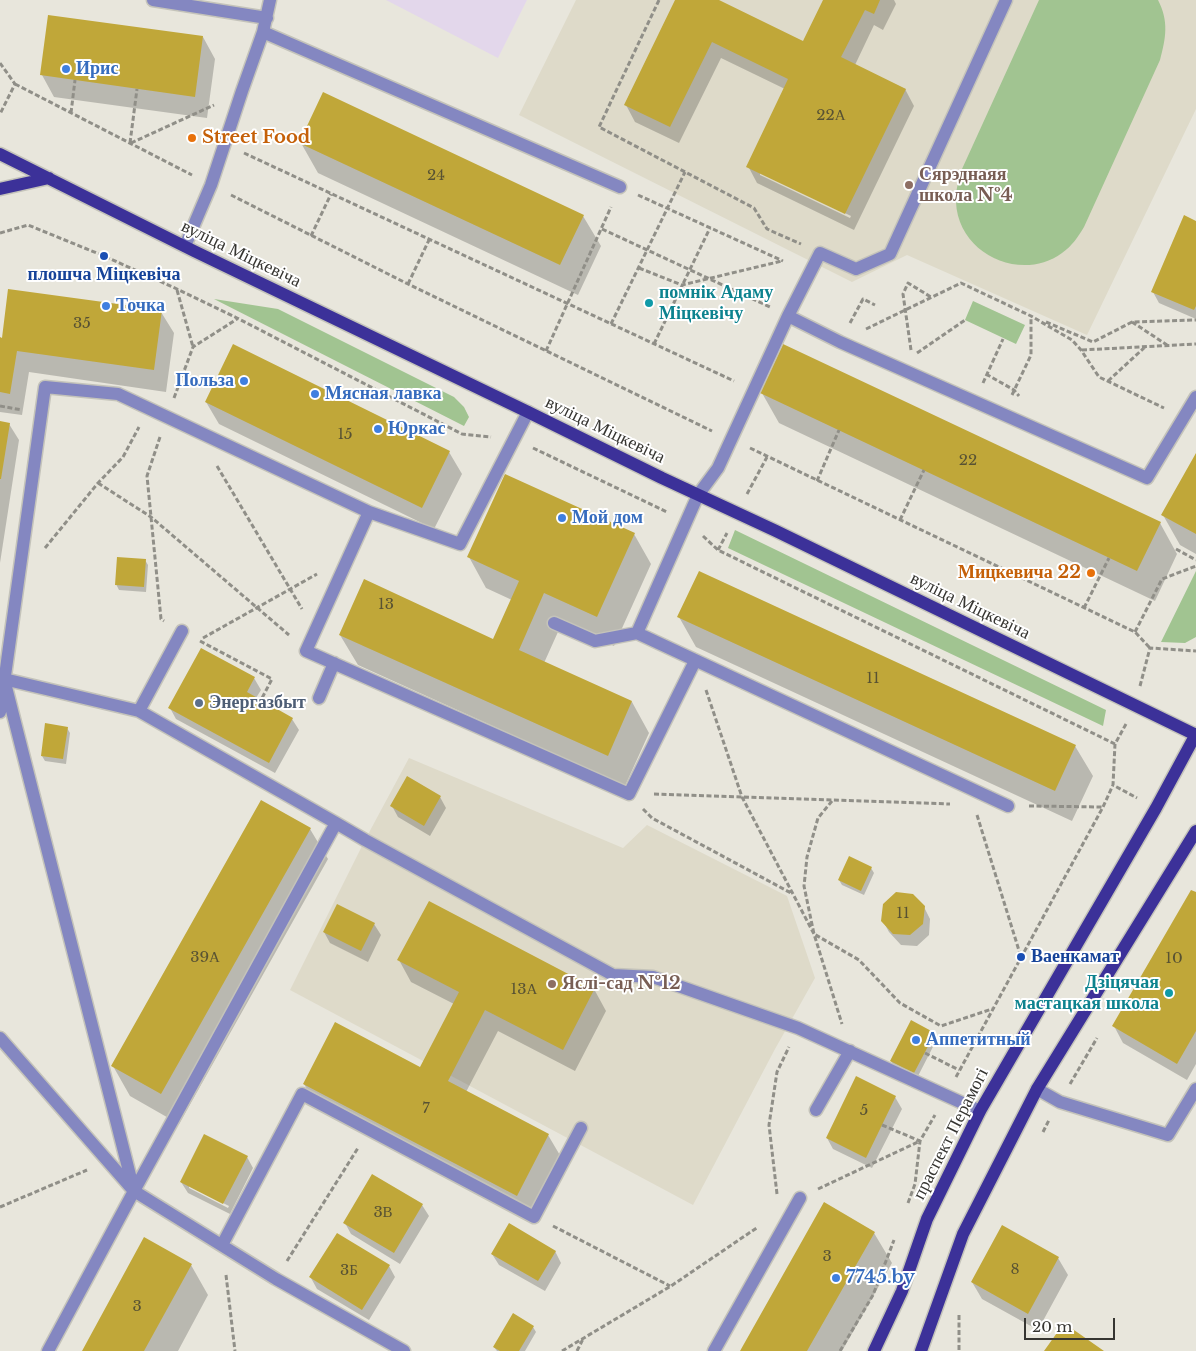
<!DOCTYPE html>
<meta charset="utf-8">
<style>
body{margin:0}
#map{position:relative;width:1196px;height:1351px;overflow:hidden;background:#e8e6dc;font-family:"Libre Baskerville",serif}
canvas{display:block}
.scale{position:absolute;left:1024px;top:1318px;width:91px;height:22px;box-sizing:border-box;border:2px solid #363531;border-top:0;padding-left:6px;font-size:15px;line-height:18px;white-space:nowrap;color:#363531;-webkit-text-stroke:4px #fff;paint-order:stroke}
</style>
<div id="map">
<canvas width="1196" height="1351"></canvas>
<div class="scale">20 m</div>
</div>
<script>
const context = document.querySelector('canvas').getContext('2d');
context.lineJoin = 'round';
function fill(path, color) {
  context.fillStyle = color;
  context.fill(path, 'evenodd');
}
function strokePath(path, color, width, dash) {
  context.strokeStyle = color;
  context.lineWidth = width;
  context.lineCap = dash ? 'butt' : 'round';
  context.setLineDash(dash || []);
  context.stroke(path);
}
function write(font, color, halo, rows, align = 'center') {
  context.font = font + ' "Libre Baskerville",serif';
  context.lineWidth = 4;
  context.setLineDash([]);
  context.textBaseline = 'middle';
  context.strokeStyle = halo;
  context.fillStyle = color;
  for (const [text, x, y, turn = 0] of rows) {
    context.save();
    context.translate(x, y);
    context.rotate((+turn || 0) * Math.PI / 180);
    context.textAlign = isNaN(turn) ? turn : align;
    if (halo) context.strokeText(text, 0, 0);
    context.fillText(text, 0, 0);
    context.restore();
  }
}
const industrial = new Path2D(`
 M386,0h141l-29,58z`);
const built = new Path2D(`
 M576,0h620v109l-109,226 -180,-80 -55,27 -333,-167z
 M409,758l214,90 24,-23 140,71 28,82 -40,71 -82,156 -403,-215 75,-150z`);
const green = new Path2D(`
 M1039,0h119c11,21 8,38 2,60l-76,167c-6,10 -12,19 -22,26 -41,30 -104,1 -106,-51 -1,-11 3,-22 6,-33z
 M214,299l64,10 176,88 10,10 5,10 -5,9z
 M973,301l52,24 -9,19 -51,-24z
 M735,530l371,180 -3,16 -375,-178z
 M1196,571v66l-11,6 -24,-1z`);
const shadow = new Path2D(`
 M677,0h39l88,43 21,-43h69l2,4 -13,26 -9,-5 -19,40 50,24 9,17 -60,124 -97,-47 -9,-17 37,-77 -64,-31 -42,85 -44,-21 -9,-17zM760,172l91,44 -1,2 -90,-43z
 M203,37l12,22 -8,59 -153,-21 -12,-22z
 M301,143l282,73 18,30 -23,49 -260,-122z
 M1196,222v97l-37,-16 -6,-11z
 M161,312l13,21 -8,59 -137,-20 -7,43 -22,-3v-73z
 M762,393l398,130 17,31 -22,47 -376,-178z
 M206,402l243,50 13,22 -28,55 -215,-105z
 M0,422l9,2 10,16 -19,123z
 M1196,456v98l-16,-9 -17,-30z
 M634,534l17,30 -37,82 -52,-23 -18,40 88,39 17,31 -24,53 -267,-121 -18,-30 154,5 18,-40 -26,-12 -17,-31z
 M145,560l3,5 -2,27 -27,-2 -3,-6z
 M679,617l396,129 18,30 -21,45 -376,-174z
 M254,678l7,12 -5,8 36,21 7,11 -24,43 -99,-54 -6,-11z
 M67,728l3,5 -4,31 -21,-3 -3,-5z
 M440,797l6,11 -16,28 -32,-19 -6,-11z
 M310,829l18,30 -149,265 -49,-28 -17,-30z
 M871,868l3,5 -10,22 -22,-10 -3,-5z
 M1196,894v170l-9,16 -64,-37 -9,-17z
 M924,907l6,12 -1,16 -12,11 -16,-1 -12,-13 -6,-11z
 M374,924l7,11 -13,27 -38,-19 -6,-11z
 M399,960l195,29 12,22 -31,60 -77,-40 -32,61 82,43 13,22 -32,60 -212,-111 -13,-22 117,-16 33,-64 -43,-22z
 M934,1034l3,5 -20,39 -23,-12 -3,-5z
 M857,1078l38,19 7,12 -30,59 -39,-19 -6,-11z
 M247,1157l6,11 -23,46 -42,-21 -7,-11zM189,1186l40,20 -1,2 -39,-20z
 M422,1205l7,11 -29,48 -49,-30 -6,-11z
 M874,1233l18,30 -50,88h-101z
 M555,1251l6,12 -16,28 -46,-26 -7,-11z
 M1058,1258l10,17 -30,55 -56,-31 -10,-17z
 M191,1265l17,30 -30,56h-95z
 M389,1266l6,11 -26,43 -52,-31 -6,-11z
 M533,1327l3,5 -11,19h-28l-3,-4z`);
const building = new Path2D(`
 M675,0h44l84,41 20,-41h57l-6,14 -9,-4 -24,47 65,32 -61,125 -99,-47 42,-88 -76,-37 -42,85 -46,-22z
 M48,15l155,21 -8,61 -155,-22z
 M323,92l261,123 -24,50 -261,-122z
 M1184,215l12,6v85l-2,4 -43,-18z
 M8,289l154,21 -8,60 -137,-19 -7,43 -10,-2v-55l2,1z
 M233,344l217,107 -28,57 -217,-106z
 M783,344l378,178 -24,49 -377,-178z
 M0,421l10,2 -9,56h-1z
 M1196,453v81l-35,-19z
 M505,474l130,59 -38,84 -53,-24 -25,57 113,51 -24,55 -269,-121 25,-56 129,60 26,-58 -52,-24z
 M117,557l29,2 -2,28 -29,-2z
 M699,571l377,174 -21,46 -378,-174z
 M201,648l54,29 -8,15 46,26 -24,45 -101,-55z
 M45,723l23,4 -5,32 -22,-3z
 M407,776l34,20 -17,30 -34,-20z
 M261,800l50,28 -150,266 -50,-28z
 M849,856l23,11 -11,24 -23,-11z
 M1191,890l5,2v139l-19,33 -65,-38z
 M896,892l17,2 12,12 -2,18 -13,11 -17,-1 -12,-13 2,-17z
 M429,901l166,87 -32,62 -78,-40 -37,71 101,53 -32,62 -214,-112 32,-62 85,45 39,-75 -62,-32z
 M337,904l38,19 -14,28 -38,-19z
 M911,1020l24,13 -21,40 -24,-12z
 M856,1076l40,20 -30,62 -40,-20z
 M204,1134l44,22 -25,48 -43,-22z
 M372,1174l51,30 -29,49 -51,-30z
 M824,1202l51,30 -68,119h-67z
 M509,1223l47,28 -18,30 -47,-27z
 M1002,1225l57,32 -31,57 -57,-32z
 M337,1233l53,32 -28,45 -53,-33z
 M144,1237l48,27 -48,87h-62z
 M513,1313l21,13 -15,25h-19l-7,-4z
 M1064,1323l40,28h-60z`);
const path = new Path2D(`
 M659,0l-60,127 155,81 13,21 34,15
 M0,63l15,21 -15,30
 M15,84l177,91
 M71,113l4,-33
 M130,143l7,-54
 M131,143l83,-38
 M244,153l490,228
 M231,195l177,89 304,147
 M638,195l145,66
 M602,229l168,78
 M0,233l28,-8 76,31 73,33 60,29 225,116 29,3
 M311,236l20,-42
 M639,268l43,17 100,-24
 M408,284l21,-44
 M177,290l16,57
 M1046,322l47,20 39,-20 64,-2
 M1132,322l35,23
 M850,323l13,-24 12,6
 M611,324l74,-152
 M866,329l95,-46 70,33 41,24 9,10 18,27 65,31
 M654,344l56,-116
 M911,350l-8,-56 5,-11 23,14
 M1082,350l114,-6
 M546,351l65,-144
 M917,353l48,-33
 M986,374l28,16 5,6
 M1108,381l37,-34
 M983,383l20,-44
 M1012,395l19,-40v-39
 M174,398l19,-51 44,-28
 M0,406l22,4
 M160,437l-13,39 14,143 3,2
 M533,448l134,64
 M750,448l385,184 15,16
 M217,466l85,143
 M817,481l22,-51
 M98,483l53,34 138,118
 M747,494l20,-37
 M900,520l24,-50
 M703,536l15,14 397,194
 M45,548l53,-65 25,-26 16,-30
 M1176,549l20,11
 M718,550l9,-17
 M1084,608l25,-50
 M1135,632l27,-53 34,-13
 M203,638l114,-64
 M200,641l72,38 -11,21
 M1140,686l10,-38 46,3
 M706,690l36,107 72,137 28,90
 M1126,724l-11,20 -2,41 24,13
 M654,794l296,10
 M832,801l-14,17 -11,39 -3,29 10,48 45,26 41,43 41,23 51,-17
 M1029,806l74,1
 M643,809l9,9 139,75
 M977,815l44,142
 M925,1053l34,17
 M956,1077l147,-270 10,-22
 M1070,1084l27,-46
 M882,1125l38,16
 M1043,1132l6,-12
 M818,1189l102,-48
 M777,1194l-8,-69 8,-53 12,-25
 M908,1203l7,-19 5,-43 15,-26
 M0,1207l87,-37
 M553,1226l117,60
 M287,1261l71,-113
 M226,1275l9,76
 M959,1315v36
 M562,1351l109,-65 87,-59
 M577,1351l6,-12
 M840,1351l33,-56 21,-55`);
const minor = new Path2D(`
 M153,0l114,18
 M263,32l357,155
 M185,246l26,-61 31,-94 21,-59 7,-32
 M788,316l52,26 307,136 49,-81
 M369,512l-63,139 323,143 66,-133
 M554,623l41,18 42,-8 371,173
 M637,633l61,-138 20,-27 70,-152 32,-63 36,16 34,-15 116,-254
 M0,678l139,33 197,112 29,17 248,135 40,2 145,51 182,83
 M6,687l128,504
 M319,698l15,-35
 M139,711l43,-80
 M0,712l45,-325 73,7 251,118 91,32 68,-132
 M0,1038l134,153 142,88 128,72
 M1037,1089l23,13 108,33 28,-46
 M816,1110l34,-59
 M222,1245l80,-151 232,123 47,-89
 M48,1351l86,-160 202,-368
 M714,1351l86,-153`);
const major = new Path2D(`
 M0,154l194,97 334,161 134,66 114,53 420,204
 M0,189l49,-11
 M874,1351l28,-60 25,-72 53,-108 176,-303 40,-74
 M921,1351l42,-117 74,-145 159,-258`);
const markers = [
 [66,69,5,"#3f7fe0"],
 [192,138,5,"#e8710a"],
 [909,185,5,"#8d6e63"],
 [104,256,5,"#1a4fb4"],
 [649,303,5,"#0f9aa8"],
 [106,306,5,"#3f7fe0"],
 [244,381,5,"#3f7fe0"],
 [315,394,5,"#3f7fe0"],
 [378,429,5,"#3f7fe0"],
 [562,518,5,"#3f7fe0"],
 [1091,573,5,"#e8710a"],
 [199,703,5,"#5c6f8a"],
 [1021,957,5,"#1a4fb4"],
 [552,984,5,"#8d6e63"],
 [1169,993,5,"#0f9aa8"],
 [916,1040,5,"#3f7fe0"],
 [836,1278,5,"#3f7fe0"]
];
const numberNames = [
 ["22А",831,116],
 ["24",436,176],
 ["35",82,324],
 ["15",345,435],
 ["22",968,461],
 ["13",386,605],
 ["11",873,679],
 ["11",903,914],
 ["39А",205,958],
 ["10",1174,959],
 ["13А",524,990],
 ["7",426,1109],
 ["5",864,1111],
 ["3В",383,1213],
 ["3",827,1257],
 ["8",1015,1270],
 ["3Б",349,1271],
 ["3",137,1307]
];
const shopNames = [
 ["Ирис",76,69],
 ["Точка",116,306],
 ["Польза",234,381,"right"],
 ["Мясная лавка",325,394],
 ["Юркас",388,429],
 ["Мой дом",572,518],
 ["Аппетитный",926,1040],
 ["7745.by",846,1278]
];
const foodNames = [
 ["Street Food",202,138],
 ["Мицкевича 22",1081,573,"right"]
];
const educationNames = [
 ["Сярэднаяя",919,175],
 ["школа №4",919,196],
 ["Яслі-сад №12",562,984]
];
const streetNames = [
 ["вуліца Міцкевіча",241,254,26],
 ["вуліца Міцкевіча",605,430,26],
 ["вуліца Міцкевіча",970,606,26],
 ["праспект Перамогі",951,1134,-63]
];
const transitNames = [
 ["плошча Міцкевіча",104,275],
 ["Ваенкамат",1031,957,"left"]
];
const cultureNames = [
 ["помнік Адаму",659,293],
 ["Міцкевічу",659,314],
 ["Дзіцячая",1159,983,"right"],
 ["мастацкая школа",1159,1004,"right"]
];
const serviceNames = [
 ["Энергазбыт",209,703]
];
fill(industrial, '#e3d7eb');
fill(built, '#dedac9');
fill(green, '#a1c491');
fill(shadow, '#0003');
fill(building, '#c0a739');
strokePath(minor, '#c4c3ba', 15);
strokePath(major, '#c4c3ba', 15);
strokePath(path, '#908f88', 3, [5, 2.5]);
strokePath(minor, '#8487c1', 12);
strokePath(major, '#3c3199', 12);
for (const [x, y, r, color] of markers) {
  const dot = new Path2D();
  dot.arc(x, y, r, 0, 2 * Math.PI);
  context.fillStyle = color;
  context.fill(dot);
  strokePath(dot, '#fff', 2);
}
write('15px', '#585233', null, numberNames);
write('bold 18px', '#366cbe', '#fff', shopNames, 'left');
write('bold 18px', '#c56008', '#fff', foodNames, 'left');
write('bold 18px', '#785e54', '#fff', educationNames, 'left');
write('18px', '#363531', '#fff', streetNames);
write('bold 18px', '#164399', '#fff', transitNames);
write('bold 18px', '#0d838f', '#fff', cultureNames, 'left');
write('bold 18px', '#4e5e75', '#fff', serviceNames, 'left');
</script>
